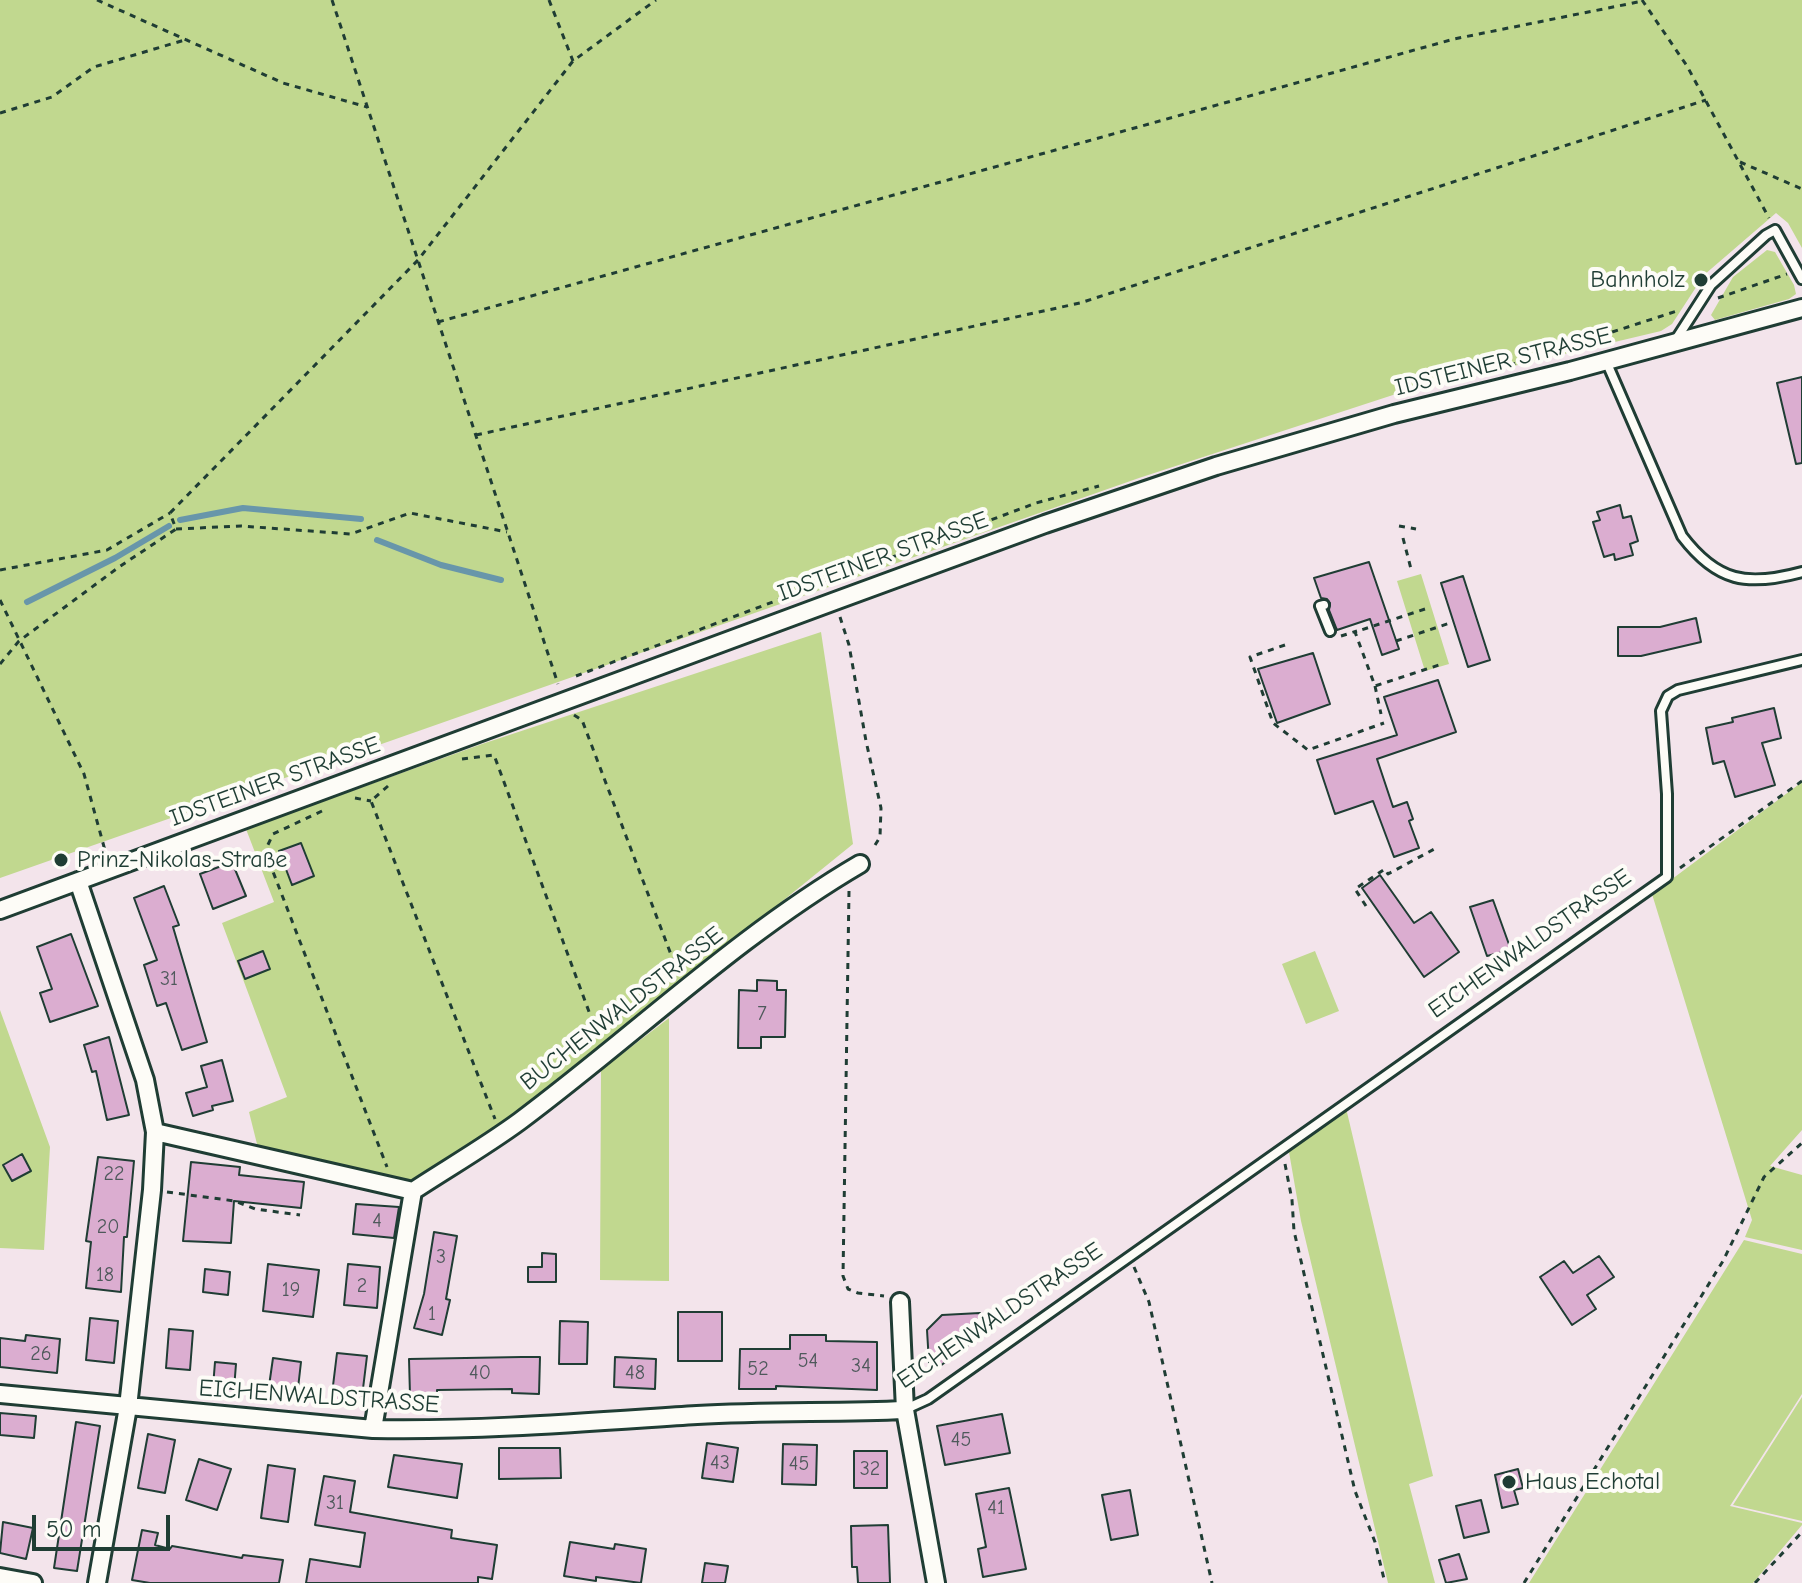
<!DOCTYPE html>
<meta charset="utf-8">
<style>
body{margin:0}
#map{position:relative;width:1802px;height:1583px;overflow:hidden;background:#f3e4eb;font-family:"Comic Neue",sans-serif}
canvas{display:block}
.scale{position:absolute;left:32px;top:1515px;width:138px;height:36px;box-sizing:border-box;border:4px solid #1f3d34;border-top:0;padding-left:10px;font-size:24px;line-height:28px;white-space:nowrap;color:#1f3d34;-webkit-text-stroke:6px #fdfcf7;paint-order:stroke}
</style>
<div id="map">
<canvas width="1802" height="1583"></canvas>
<div class="scale">50 m</div>
</div>
<script>
const context = document.querySelector('canvas').getContext('2d');
context.lineJoin = 'round';
function fill(path, color) {
  context.fillStyle = color;
  context.fill(path, 'evenodd');
}
function strokePath(path, color, width, dash) {
  context.strokeStyle = color;
  context.lineWidth = width;
  context.lineCap = dash ? 'butt' : 'round';
  context.setLineDash(dash || []);
  context.stroke(path);
}
function write(font, color, halo, rows, align = 'center') {
  context.font = font + ' "Comic Neue",sans-serif';
  context.lineWidth = 8;
  context.setLineDash([]);
  context.textBaseline = 'middle';
  context.strokeStyle = halo;
  context.fillStyle = color;
  for (const [text, x, y, turn = 0] of rows) {
    context.save();
    context.translate(x, y);
    context.rotate((+turn || 0) * Math.PI / 180);
    context.textAlign = isNaN(turn) ? turn : align;
    if (halo) context.strokeText(text, 0, 0);
    context.fillText(text, 0, 0);
    context.restore();
  }
}
const green = new Path2D(`
 M0,0h1802v248l-14,-25 -12,-10 -72,62 -32,49 -11,7 -265,63 -257,84 -1139,400z
 M1767,250l8,2 19,33 2,9 -7,5 -74,21 -4,-5 22,-38z
 M1421,574l28,90 -24,7 -28,-90z
 M821,632l32,212 -341,276 -104,64 -150,-36 -9,-36 38,-15 -65,-174 52,-21 -28,-73 236,-85z
 M1802,782v348l-32,36 32,9v75l-57,-13 7,-17 -100,-326z
 M1315,951l24,60 -33,13 -24,-60z
 M0,1010l50,137 -6,103 -44,-2z
 M669,1018v263l-69,-1 1,-210z
 M1346,1108l87,368 -24,8 26,99h-47l-87,-362 -12,-69z
 M1744,1240l58,14v140l-72,112 72,17v2l-49,58h-224z
 M1802,1397v124l-69,-16z`);
const stream = new Path2D(`
 M180,520l63,-12 118,11
 M377,540l64,25 60,15
 M27,602l88,-44 54,-32`);
const building = new Path2D(`
 M1802,377v86l-6,1 -19,-81z
 M1620,505l3,13 8,-2 7,25 -8,3 3,11 -18,5 -1,-6 -10,3 -11,-35 7,-2 -3,-8z
 M1369,562l30,87 -17,6 -12,-36 -33,11 -8,-20 1,-7 -3,-4 -6,-1 -7,-20z
 M1463,576l27,84 -22,7 -27,-84z
 M1696,618l5,24 -60,14h-23v-29h42z
 M1313,653l17,51 -53,19 -19,-54z
 M1438,680l18,52 -79,27 16,48 14,-5 6,17 -4,2 10,27 -25,9 -21,-56 -38,13 -18,-54 80,-25 -13,-38z
 M1774,708l7,30 -19,5 13,42 -40,12 -11,-36 -11,3 -7,-36 27,-6 -1,-4z
 M301,843l13,33 -22,9 -13,-34z
 M232,862l14,34 -33,13 -13,-35z
 M1380,875l34,48 17,-11 28,40 -35,25 -62,-89z
 M164,886l15,39 -6,2 34,115 -25,8 -16,-47 -9,3 -13,-41 13,-5 -23,-62z
 M1493,900l18,50 -24,6 -17,-49z
 M71,934l27,72 -48,16 -10,-29 12,-4 -15,-42z
 M263,951l7,18 -25,10 -7,-18z
 M757,980l20,1v9h9l-1,47h-24v11h-23l1,-58 18,1z
 M109,1037l20,78 -22,5 -11,-49 -4,1 -8,-27z
 M222,1060l11,41 -21,5 1,4 -20,6 -7,-23 21,-6 -6,-21z
 M22,1154l9,17 -19,10 -9,-16z
 M98,1157l36,4 -7,76h-3l-3,55 -35,-4 5,-46 -5,-1z
 M191,1162l49,5 -1,8 65,7 -3,26 -67,-7 -3,42 -48,-2z
 M356,1204l43,3 -5,31 -41,-4z
 M434,1232l23,4 -11,63 4,1 -8,35 -28,-7 10,-34z
 M542,1253l14,1v28h-28v-15h14z
 M1599,1256l15,21 -27,18 9,14 -24,16 -32,-48 24,-16 9,12z
 M268,1264l51,6 -6,47 -50,-6z
 M348,1264l32,3 -3,41 -33,-3z
 M205,1269l25,3 -2,23 -25,-3z
 M678,1312h44v49h-44z
 M980,1313l2,22 -46,34 -7,-6 -2,-33 15,-15z
 M90,1318l28,3 -4,42 -28,-3z
 M560,1321l28,1 -1,42h-28z
 M169,1329l24,2 -3,39 -24,-2z
 M26,1335l34,4 -3,34 -57,-6v-29l25,3z
 M790,1335h36v6l51,1v48l-101,-4v3h-37l1,-40h50z
 M337,1353l30,3 -6,49 -30,-3z
 M522,1357h18l-1,37 -27,-1v-4l-75,1v5h-27l-1,-36z
 M615,1357l41,2 -1,30 -41,-2z
 M273,1358l28,4 -4,35 -29,-4z
 M215,1362l21,2 -2,25 -21,-2z
 M0,1413l36,3 -2,22 -34,-3z
 M1002,1414l8,39 -65,12 -8,-39z
 M76,1422l24,4 -23,145 -23,-3z
 M148,1434l27,6 -10,53 -27,-5z
 M707,1443l31,5 -5,34 -31,-4z
 M783,1444l34,1 -1,40 -34,-1z
 M499,1448h61l1,30 -62,1z
 M854,1451h33v37h-33z
 M394,1455l68,9 -5,34 -69,-11z
 M199,1459l32,10 -14,41 -31,-10z
 M268,1465l27,4 -7,53 -27,-4z
 M1518,1469l5,19 -9,2 4,14 -16,4 -7,-33z
 M324,1476l31,5 -5,31 102,18 -1,8 46,7 -5,34 -14,-2v6h-172l4,-24 50,8 5,-34 -50,-8z
 M1009,1488l17,81 -43,8 -5,-28 8,-2 -10,-53z
 M1130,1490l8,45 -27,5 -9,-45z
 M1481,1500l8,32 -25,6 -8,-32z
 M3,1522l30,6 -7,31 -26,-6z
 M888,1525l2,58h-32l-1,-16h-5l-1,-41z
 M142,1530l16,3 -3,12 15,4 2,-3 70,12 1,-3 40,5 -4,23h-129l-18,-3z
 M570,1542l44,7 1,-5 31,5 -5,34 -45,-6v4l-32,-5z
 M1459,1554l8,25 -21,4 -7,-23z
 M705,1563l23,3 -3,17h-23z`);
const path = new Path2D(`
 M97,0l186,83 84,24
 M332,0l226,684
 M549,0l24,61
 M1642,0l45,66 82,152
 M0,113l52,-16 42,-30 94,-28
 M1740,162l62,27
 M1718,298l69,-24
 M438,322l1016,-283 189,-38
 M1498,369l179,-58
 M476,435l604,-132 626,-203
 M1399,526l17,3
 M176,529l65,-3 110,8 59,-21 97,19
 M1403,538l8,31
 M0,570l107,-20 63,-37
 M0,600l84,174 22,80
 M1425,609l-70,23 20,54 67,-22
 M840,617l9,28 17,96 15,67 -1,29 -8,13
 M1341,636l16,-5
 M1396,641l57,-19
 M1285,645l-35,12 23,66 35,27 76,-27
 M0,664l19,-23 100,-74 57,-38 -6,-16 248,-253 155,-199 83,-61
 M576,676l460,-173 63,-17
 M1375,686l6,28
 M574,715l8,5 96,253
 M462,759l32,-4 104,281
 M388,786l-17,15 124,318
 M355,798l16,3
 M322,811l-49,23 -8,17 122,316
 M1680,868l122,-87
 M849,891l-6,385 5,13 10,4 26,3
 M1366,906l-11,-17 30,-20 3,5 50,-27
 M1285,1164l7,36 2,31 61,260 20,51 10,41
 M167,1192l68,9 20,8 45,6
 M1134,1267l15,35 63,281
 M1524,1583l199,-322 41,-84 38,-34
 M1755,1583l47,-51`);
const lane = new Path2D(`
 M1675,341l36,-56 55,-50 9,-5 27,49
 M1606,361l76,175c35,46 65,51 120,36
 M1324,605l-4,1 10,25
 M906,1409l22,-10 739,-522v-83l-6,-83 7,-15 10,-6 124,-30`);
const street = new Path2D(`
 M78,881l67,199 10,52 -3,58 -24,217 -31,176
 M0,910l835,-309 210,-77 171,-58 178,-52 176,-43 232,-63
 M155,1132l258,59
 M900,1302l5,108 31,173
 M0,1394l373,35c108,2 216,-7 324,-14 69,-4 138,-2 208,-5
 M373,1429l40,-238c35,-23 73,-45 107,-70 114,-85 217,-185 340,-257
 M0,1577l33,6`);
const markers = [
 [1701,280,8,"#1f3d34"],
 [61,860,8,"#1f3d34"],
 [1509,1482,8,"#1f3d34"]
];
const numberNames = [
 ["31",169,979],
 ["7",762,1014],
 ["22",114,1174],
 ["4",377,1221],
 ["20",108,1227],
 ["3",441,1257],
 ["18",105,1275],
 ["2",362,1286],
 ["19",291,1290],
 ["1",432,1314],
 ["26",41,1354],
 ["54",808,1361],
 ["34",861,1366],
 ["52",758,1369],
 ["40",480,1373],
 ["48",635,1373],
 ["45",961,1440],
 ["43",720,1463],
 ["45",799,1464],
 ["32",870,1469],
 ["31",335,1503],
 ["41",996,1508]
];
const poiNames = [
 ["Bahnholz",1685,280,"right"],
 ["Prinz-Nikolas-Straße",77,860],
 ["Haus Echotal",1525,1482]
];
const streetNames = [
 ["IDSTEINER STRASSE",1503,362,-14],
 ["IDSTEINER STRASSE",883,557,-20],
 ["IDSTEINER STRASSE",275,782,-20],
 ["EICHENWALDSTRASSE",1530,944,-35],
 ["BUCHENWALDSTRASSE",622,1009,-38],
 ["EICHENWALDSTRASSE",1000,1316,-34],
 ["EICHENWALDSTRASSE",319,1397,4]
];
fill(green, '#c1d88f');
strokePath(stream, '#6896aa', 6);
fill(building, '#dbadd0');
strokePath(building, '#1f3d34', 2);
strokePath(lane, '#1f3d34', 14);
strokePath(street, '#1f3d34', 22);
strokePath(path, '#1f3d34', 3, [6, 6]);
strokePath(lane, '#fdfcf7', 8);
strokePath(street, '#fdfcf7', 16);
for (const [x, y, r, color] of markers) {
  const dot = new Path2D();
  dot.arc(x, y, r, 0, 2 * Math.PI);
  context.fillStyle = color;
  context.fill(dot);
  strokePath(dot, '#fdfcf7', 3);
}
write('20px', '#4e595b', null, numberNames);
write('24px', '#1f3d34', '#fdfcf7', poiNames, 'left');
write('24px', '#1f3d34', '#fdfcf7', streetNames);
</script>
